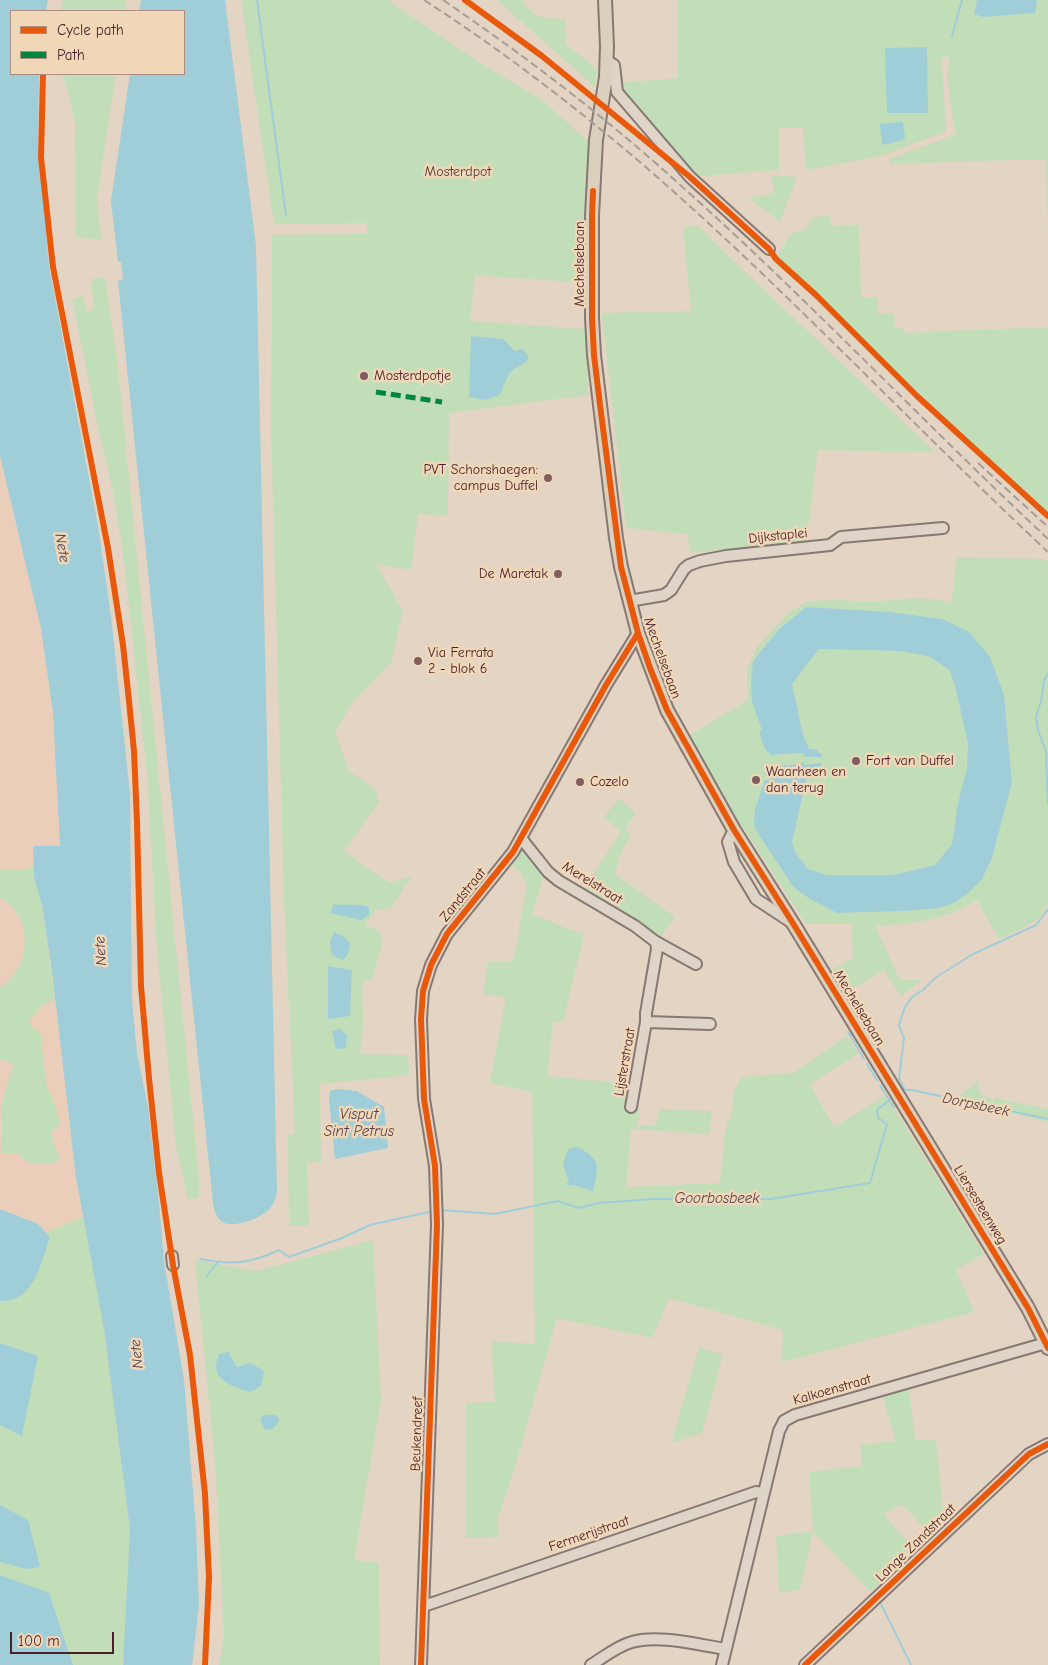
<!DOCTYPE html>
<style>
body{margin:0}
#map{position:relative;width:1048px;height:1665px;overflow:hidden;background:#e4d4c3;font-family:"Comic Neue",sans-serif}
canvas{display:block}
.legend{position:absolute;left:10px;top:10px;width:175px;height:65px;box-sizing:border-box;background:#efd7b7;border:1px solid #ad8d7f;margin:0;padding:6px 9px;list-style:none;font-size:15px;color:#4a1f2b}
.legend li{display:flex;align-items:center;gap:10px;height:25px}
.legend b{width:25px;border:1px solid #ad8d7f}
.scale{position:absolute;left:10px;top:1632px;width:104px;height:22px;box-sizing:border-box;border:2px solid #4a1f2b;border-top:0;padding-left:6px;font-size:15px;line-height:18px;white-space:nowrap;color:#4a1f2b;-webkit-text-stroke:4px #efd7b7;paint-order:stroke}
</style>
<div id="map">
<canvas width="1048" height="1665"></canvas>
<ul class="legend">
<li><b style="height:6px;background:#e8590c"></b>Cycle path</li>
<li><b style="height:6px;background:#00873e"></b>Path</li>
</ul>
<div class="scale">100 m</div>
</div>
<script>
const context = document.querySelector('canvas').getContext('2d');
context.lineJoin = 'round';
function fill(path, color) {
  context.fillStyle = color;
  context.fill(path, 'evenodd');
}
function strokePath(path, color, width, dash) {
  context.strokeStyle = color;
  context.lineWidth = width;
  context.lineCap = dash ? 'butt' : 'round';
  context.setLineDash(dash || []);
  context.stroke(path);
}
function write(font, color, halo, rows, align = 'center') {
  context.font = font + ' "Comic Neue",sans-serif';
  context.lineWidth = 5;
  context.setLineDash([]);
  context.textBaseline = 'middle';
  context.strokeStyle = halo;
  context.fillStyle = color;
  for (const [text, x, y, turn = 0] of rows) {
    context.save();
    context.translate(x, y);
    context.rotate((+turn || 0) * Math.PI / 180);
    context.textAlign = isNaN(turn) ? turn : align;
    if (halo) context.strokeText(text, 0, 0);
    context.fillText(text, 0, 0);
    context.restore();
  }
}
const built = new Path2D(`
 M0,456l41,173 12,83 4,69 3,65 -18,59 19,136 15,137 7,39 -37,15 -9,-8 -37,-15z`);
const green = new Path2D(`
 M63,0h64l-2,11h-65z
 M241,0h147l89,61 64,38 50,45 -6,79v60l-110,-8 -5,46 115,8 3,66 -139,18 -1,103 -30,-2 -7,56 -35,-6 27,47 -12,52 -39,40 -17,29 14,39 25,17 5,14 -35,49 45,32 23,-7 -21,32 -15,2 -11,14 15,8 3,7 -10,38 -11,7 1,39 -3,31 48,1 1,20 -89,9 1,78h-14l2,64h-20l-1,-91 7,-1 -11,-235 -13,-469 1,-195 95,-1v-11l-93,1zM329,966l23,4 -1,18z
 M497,0h26v3l13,13 30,4v24l31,25 -2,18z
 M678,0h299l-3,13 63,-10v-3h11v236l-2,-77 -157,5 1,-5 67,-25 -3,-7 -7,-51 2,-13 -1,-9 -6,6 4,71 -65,25 -75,14 -3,-42 -24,-1v43l-79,6 -7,-5 -72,-77 -3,-11 60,-5z
 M63,74h53l-19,123 4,42 -25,-1 -1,-117z
 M771,175l26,2 -17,45 -31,-24 25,-5z
 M831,216l-1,10 29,-1 2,73 16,-1 1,16h16l1,14 9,1 1,5 141,-6 2,4v185l-271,-259 13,-23 16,-5 7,-12z
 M699,226l23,24 213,202 -117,-2 -12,92 -115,11 -4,-19 -61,-6 -24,-215 89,-2 -8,-84z
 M105,278l12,80 82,821v19l-11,1 -12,-52 -19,-198 -10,-175 -23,-214 -11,-68 -15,-65 -26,-128 11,-3 4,16 7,-3 -3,-30z
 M957,557l87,2 4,3v342l-9,14 -18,11 -22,10 -22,-39c-10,5 -19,11 -28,14 -24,9 -49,10 -74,12l25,54h22l-21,16 -17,-26 -37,22 -14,-23 20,-11 -2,-34h-45l-83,-127 -33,-62 58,-35 -1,-30 10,-23 31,-34 20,-12 30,-1 35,2 43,-4 25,2 10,4zM806,607l84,5 52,7 62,76 8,88 -20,75 -10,21 -43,29 -33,3 -69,2 -45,-28 -33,-50 -4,-26 10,-29 5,1c2,-5 11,-14 18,-17 4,-1 12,0 16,1l4,7 -16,70 3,10 13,17 19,6h66l42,-10 17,-21 6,-41 9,-35 1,-24 -12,-54 -6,-19 -19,-14 -30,-6 -82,-2 -27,34 11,52 6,14 9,4 -13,4 -3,-4 -23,3 -20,-24 3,-1 -9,-70 26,-32z
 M619,798l17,15 -11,16 6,6c-8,12 -15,25 -15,40l59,42 -16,22 -77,-48 39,-59 -17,-15z
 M524,845l21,27 -13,42 52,21 -21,87 -10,-1 -6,55 85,8 -4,24h12l-2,17 18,1 3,-17 53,2 -3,23 -78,-5 -5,58 94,-4 5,-53 7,-18 2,-21 8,-14 51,-4 54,-37 11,18 -48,30 24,43 50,-31 13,17 87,141 -28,16 18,42 -192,50 1,-32 -114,-32 -17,40 -95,-20 -42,149 -18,53 2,17 -33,1v-134l29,-3 -4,-60 44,3 -3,-252 -42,-9 16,-86 -23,-3 5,-32h24l7,-26v-11l8,-39 -6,-13 -12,-11z
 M33,865l1,12 8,28 13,94 -12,6 -14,16 4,8 7,3 7,55 9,19 4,19 -8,7 1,12 7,14 -8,6h-22l-14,-11h-15l1,-25 -1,-23 12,-41 -13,-5v-71c31,-20 35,-71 0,-90v-29h27z
 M977,1081l3,13 13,6 2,-2 53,11v13l-92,-23z
 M83,1217l21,112 26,200 -7,136h-123v-364l7,1 43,-65 -4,-5z
 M373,1240l8,159 -27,161 25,3 1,102h-161l5,-28 -9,-176 -20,-201 61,11z
 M699,1347l24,8 -21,78 -31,10z
 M909,1385l6,55h21l8,81 -15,13 -27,-30 -19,10 31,35 -43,43 -58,-60 -13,58 -21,3 -3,-57 37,-5 -4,-59 53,-6 -2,-21 36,-4 -15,-49z`);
const water = new Path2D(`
 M0,0h48l-2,11h-35v63h28l-1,68 11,124 49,260 13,90 19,178 2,207 5,52 11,54 11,95 5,59 20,119 12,148 3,78 -7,59h-69l7,-136 -26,-200 -28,-151 -24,-207 -10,-66 -8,-28 -1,-31h27l-7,-134 -12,-83 -41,-173z
 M141,0h84l31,246 21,946c-1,5 -3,11 -6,15 -8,11 -39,23 -50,14 -5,-5 -7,-12 -8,-18l-95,-922 5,-2 -2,-17h-3l-7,-61 19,-127h54v-63h-45z
 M977,0h60l-2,13 -52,4 -9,-3z
 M927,47l1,66h-41l-2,-65z
 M903,122l2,15 -1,3 -22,5 -2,-21z
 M471,336l32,3 12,12 8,-2 6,9c-4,7 -10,7 -16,12 -7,6 -10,17 -13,25l-15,5 -16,-3z
 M806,607l84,5 52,7 27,13 21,25 14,38 8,88 -20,75 -10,21 -14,14 -14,10 -15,5 -33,3 -69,2 -25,-13 -11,-7 -9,-8 -33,-50 -5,-10 1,-16 10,-29 5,1 2,-4 -4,-2c5,-15 25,-7 36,-13l1,3 16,-2 1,8 -14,1 -16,70 3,10 13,17 19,6h66l42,-10 17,-21 6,-41 9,-35 1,-24 -12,-54 -6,-19 -19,-14 -30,-6 -82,-2 -27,35 11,51 6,14 9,1v3l4,1v3h-17l-3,-4 -31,2 -6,-6 -6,-17 3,-2 -10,-28 -1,-20 2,-21 26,-32z
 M334,904c12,2 24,-1 35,3v8l-8,5 -31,-7z
 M334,932l9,4 7,7 -2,11 -5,6 -11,-5 -2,-13z
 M328,966l24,4 -2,46 -22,3z
 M340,1029l7,6 -1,13 -10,1 -4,-18z
 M337,1089l20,2 27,16 4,41 -53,11 -6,-59 1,-9z
 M578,1147c23,13 21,19 15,44l-20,-6h-7l3,-3 -6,-17 5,-16z
 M0,1209l38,15 12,13c-9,25 -16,66 -50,64z
 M0,1343l38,13 -16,80 -22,-11z
 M228,1352l9,15 13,-4 14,8 -3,15 -11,6c-13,-4 -34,-10 -34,-26 0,-4 2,-8 3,-12z
 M267,1415h8l4,4 -1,4 -6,6 -7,1 -5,-11 2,-3z
 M0,1505l28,15 12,47 -13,2 -27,-7z
 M0,1575l49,18 24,72h-73z`);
const stream = new Path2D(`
 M257,0l29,216
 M952,36l10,-36
 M1048,673l-4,7 -3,21 -5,16 2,13 8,22 2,53
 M848,1032l16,27
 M867,1064l10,16
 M880,1085l14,23
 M906,1090h6l136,29
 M901,1092l4,-2 -6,-12 5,-40 -5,-13 6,-18 7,-10 11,-7 12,-12 38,-24 63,-29 12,-16
 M441,1210l54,4 63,-13 21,7 20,-5 53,-4h119l99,-16 17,-59 -9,-6 -1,-8 16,-13
 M200,1259c32,6 49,5 79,-9l10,7 53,-19 28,-13 63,-14
 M206,1277l12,-15
 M881,1604l30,61`);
const minor = new Path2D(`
 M607,61l7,4 3,27 73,85 79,72
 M629,601l35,-6 7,-5 13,-21 5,-4 11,-4 26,-5 104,-11 11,-8 102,-9
 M734,830l-6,12 6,20 22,37 35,23
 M521,838l27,34 11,9 76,45 21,16 1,7 -11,64v9l64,2
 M656,942l40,22
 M631,1107l15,-85
 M172,1256l1,9
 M424,1606l286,-98 46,-16 8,1
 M421,1665l16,-440 -2,-59 -11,-67 -3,-80 2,-28 8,-26 16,-31 66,-82 93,-167 32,-52
 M591,1665c13,-8 26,-19 41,-23 25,-8 67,3 94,7
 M722,1665l57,-234 5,-10 11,-6 251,-72
 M805,1665l224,-211 19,-10`);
const major = new Path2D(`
 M605,0l2,46 -1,31 -10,63 -4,76v102l2,37 22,183 5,29 17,66 29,77 67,120 60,95 234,383 20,40`);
const rail = new Path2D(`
 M424,0c79,51 153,108 224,169 139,121 265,257 400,383
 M443,0c82,56 161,116 235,183 128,114 245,239 370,356
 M978,463l70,64`);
const quiet = new Path2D(`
 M376,392l66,10`);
const cycleway = new Path2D(`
 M465,0l77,56 148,121 79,72 7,10 40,36 101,101 131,120
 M43,74l-2,83 12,110 55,281 15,97 6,56 5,50 3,71 4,164 8,92 10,95 14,92 17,90 15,139 4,83 -4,88
 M593,191l-1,25v102l2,37 6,50 21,162 17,66 12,35 17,42 67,120 60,95 234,383 20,40
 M421,1665l16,-440 -2,-59 -11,-67 -3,-80 2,-28 8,-26 16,-31 66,-82 93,-167 32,-52
 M805,1665l224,-211 19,-10`);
const markers = [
 [364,376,5,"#805e60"],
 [548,478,5,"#805e60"],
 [558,574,5,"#805e60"],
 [418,661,5,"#805e60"],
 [856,761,5,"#805e60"],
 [756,780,5,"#805e60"],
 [580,782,5,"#805e60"]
];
const parkNames = [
 ["Mosterdpot",458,172]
];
const streetNames = [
 ["Mechelsebaan",580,264,-90],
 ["Dijkstaplei",778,536,-6],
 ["Mechelsebaan",662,658,70],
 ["Merelstraat",592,883,32],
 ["Zandstraat",463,895,-51],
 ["Mechelsebaan",859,1008,59],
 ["Lijsterstraat",625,1062,-80],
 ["Liersesteenweg",980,1205,59],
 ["Kalkoenstraat",832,1390,-16],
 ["Beukendreef",417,1434,-88],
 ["Fermerijstraat",589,1534,-19],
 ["Lange Zandstraat",916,1543,-44]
];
const poiNames = [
 ["Mosterdpotje",374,376],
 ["PVT Schorshaegen:",538,470,"right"],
 ["campus Duffel",538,486,"right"],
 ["De Maretak",548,574,"right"],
 ["Via Ferrata",428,653],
 ["2 - blok 6",428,669],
 ["Fort van Duffel",866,761],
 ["Waarheen en",766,772],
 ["dan terug",766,788],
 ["Cozelo",590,782]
];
const waterNames = [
 ["Nete",62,548,80],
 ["Nete",101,951,-94],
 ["Dorpsbeek",976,1105,12],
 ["Visput",359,1115],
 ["Sint Petrus",359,1132],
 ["Goorbosbeek",717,1199],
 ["Nete",137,1354,-96]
];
fill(built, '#ebceba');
fill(green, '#c1deb9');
fill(water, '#9fced9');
strokePath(stream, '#9fced9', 2);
strokePath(minor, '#887873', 14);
strokePath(major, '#887873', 16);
strokePath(minor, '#ded4c8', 10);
strokePath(major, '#d9d1bd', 12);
strokePath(rail, '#a89d96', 2, [8, 4]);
strokePath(quiet, '#00873e', 5, [10, 5]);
strokePath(cycleway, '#e8590c', 6);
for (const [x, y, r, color] of markers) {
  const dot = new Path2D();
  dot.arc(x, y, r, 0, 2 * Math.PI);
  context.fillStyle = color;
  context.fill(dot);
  strokePath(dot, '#efd7b7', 2);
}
write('14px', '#583d3f', '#efd7b7', parkNames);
write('14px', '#4a1f2b', '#efd7b7', streetNames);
write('14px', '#4a1f2b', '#efd7b7', poiNames, 'left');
write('italic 15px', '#554250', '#efd7b7', waterNames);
</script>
